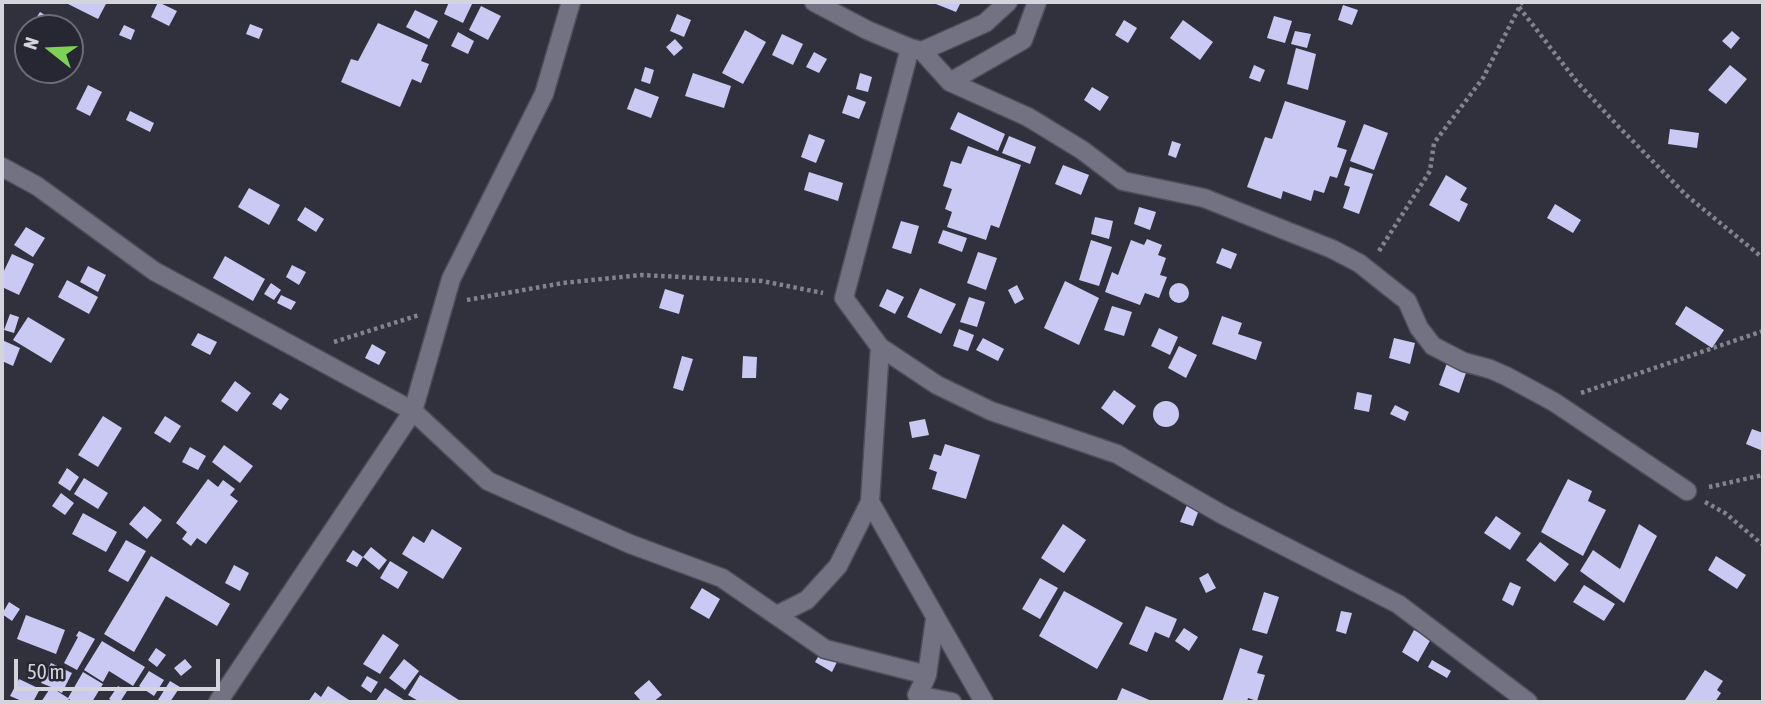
<!DOCTYPE html>
<style>
body{margin:0}
#map{position:relative;width:1765px;height:704px;overflow:hidden;background:#31313d;font-family:"Asap Condensed",sans-serif}
canvas{display:block}
.frame{position:absolute;inset:0;border:4px solid #d4d4dc;pointer-events:none}
.north{position:absolute;left:14px;top:14px;width:70px;height:70px;box-sizing:border-box;background:#272733;border:2px solid #6c6c77;border-radius:50%;rotate:288deg;font-size:19px;font-weight:700;line-height:28px;text-align:center;color:#d4d4dc}
.north::after{content:'';display:block;margin:auto;width:24px;height:32px;background:#7dd154;clip-path:polygon(50% 0,100% 100%,50% 72%,0 100%)}
.scale{position:absolute;left:14px;top:659px;width:206px;height:32px;box-sizing:border-box;border:4px solid #d4d4dc;border-top:0;padding-left:9px;font-size:21px;line-height:24px;white-space:nowrap;color:#d4d4dc;-webkit-text-stroke:5px #272733;paint-order:stroke}
</style>
<div id="map">
<canvas width="1765" height="704"></canvas>
<div class="frame"></div>
<div class="north">N</div>
<div class="scale">50 m</div>
</div>
<script>
const context = document.querySelector('canvas').getContext('2d');
context.lineJoin = 'round';
function fill(path, color) {
  context.fillStyle = color;
  context.fill(path, 'evenodd');
}
function strokePath(path, color, width, dash) {
  context.strokeStyle = color;
  context.lineWidth = width;
  context.lineCap = dash ? 'butt' : 'round';
  context.setLineDash(dash || []);
  context.stroke(path);
}
const building = new Path2D(`
 M64,2h43l-9,17z
 M158,2l19,9 -8,15 -18,-9z
 M449,2h24l-10,21 -19,-9z
 M931,2h30l-5,10z
 M1343,5l15,5 -6,15 -14,-5z
 M481,6l20,10 -13,24 -19,-10z
 M415,10l23,11 -9,18 -23,-12z
 M40,12l26,16 -35,-2z
 M677,14l14,6 -7,17 -14,-6z
 M1274,16l18,5 -7,22 -18,-5z
 M1124,20l13,8 -9,15 -13,-8z
 M1183,20l30,22 -13,18 -30,-22z
 M378,23l50,22 -7,16 8,3 -8,19 -9,-4 -12,28 -59,-25 10,-23 7,2z
 M250,24l13,5 -4,10 -13,-5z
 M124,25l11,5 -4,10 -12,-5z
 M745,30l21,12 -23,42 -21,-11z
 M1295,31l16,3 -4,14 -16,-4z
 M1732,31l8,7 -9,11 -9,-8z
 M458,32l16,9 -6,13 -17,-8z
 M782,34l21,10 -10,21 -21,-10z
 M675,39l8,9 -9,8 -8,-9z
 M1296,48l20,6 -8,36 -21,-6z
 M814,52l13,7 -8,14 -13,-6z
 M1254,65l11,5 -5,12 -11,-4z
 M1730,65l17,14 -21,25 -18,-14z
 M645,67l9,3 -4,14 -9,-3z
 M693,73l38,13 -7,22 -39,-12z
 M860,73l12,4 -4,15 -12,-3z
 M88,85l14,7 -12,24 -14,-7z
 M1092,87l17,10 -9,14 -16,-11z
 M635,88l24,9 -8,21 -24,-9z
 M848,95l18,7 -7,17 -17,-6z
 M1285,101l61,20 -9,26 10,3 -10,28 -7,-2 -6,17 -10,-3 -3,11 -28,-10 -2,8 -34,-12 18,-50 7,2z
 M130,111l24,12 -4,9 -24,-12z
 M958,112l47,22 -7,17 -48,-22z
 M1364,124l24,9 -14,37 -24,-9z
 M1670,129l29,4 -2,15 -29,-4z
 M809,134l16,6 -9,23 -15,-6z
 M1009,136l27,11 -6,17 -28,-11z
 M1172,141l9,3 -5,14 -8,-3z
 M968,146l53,19 -22,63 -8,-3 -5,15 -39,-13 5,-15 -7,-3 7,-20 -9,-3 8,-25 10,3z
 M1063,165l26,10 -8,20 -26,-11z
 M1350,167l23,7 -14,40 -16,-6 7,-21 -6,-2z
 M809,172l34,11 -5,18 -34,-11z
 M1446,175l21,13 -7,12 8,4 -9,18 -30,-17z
 M249,188l31,17 -11,20 -31,-18z
 M1555,204l26,16 -8,13 -26,-15z
 M305,207l19,12 -8,13 -19,-12z
 M1139,207l17,5 -6,18 -16,-6z
 M1095,217l18,4 -4,18 -18,-5z
 M901,221l18,5 -8,28 -19,-6z
 M26,227l19,11 -12,19 -19,-12z
 M943,230l24,8 -5,14 -24,-9z
 M1147,239l15,6 -4,10 8,3 -6,17 7,2 -8,21 -14,-5 -5,12 -35,-13 7,-20 6,3 13,-35 13,5z
 M1091,240l21,7 -13,39 -20,-6z
 M1222,248l15,6 -6,15 -15,-6z
 M978,252l19,6 -11,32 -19,-7z
 M12,254l22,10 -15,31 -17,-8v-12z
 M225,256l40,23 -12,22 -40,-23z
 M292,265l14,7 -7,13 -13,-8z
 M88,266l18,9 -8,17 -18,-10z
 M67,280l31,17 -9,17 -31,-17z
 M1065,281l34,17 -20,47 -35,-17z
 M1169 293a10 10 0 1 1 20 0a10 10 0 1 1-20 0Z
 M271,283l10,7 -7,10 -10,-6z
 M1017,285l7,14 -9,5 -7,-14z
 M920,288l36,16 -15,30 -34,-17z
 M665,289l19,6 -5,19 -20,-6z
 M887,289l17,8 -9,17 -16,-8z
 M281,295l15,7 -5,8 -14,-7z
 M969,297l16,5 -8,25 -17,-5z
 M1112,306l20,6 -8,24 -20,-6z
 M1686,306l38,24 -12,18 -37,-24z
 M10,314l9,3 -5,16 -10,-3z
 M1222,316l20,7 -4,11 24,8 -6,18 -44,-16z
 M28,317l37,22 -14,24 -38,-23z
 M1159,328l19,9 -8,18 -19,-9z
 M959,329l15,6 -6,16 -15,-5z
 M198,333l19,9 -7,13 -19,-10z
 M983,338l21,11 -6,12 -22,-11z
 M1394,338l21,5 -5,21 -21,-6z
 M2,340l18,8 -7,18 -11,-5z
 M372,344l14,8 -7,13 -14,-7z
 M1179,346l18,9 -11,23 -18,-10z
 M682,356l11,3 -10,32 -10,-3z
 M743,356l14,1 -1,21h-14z
 M1447,363l20,7 -8,23 -20,-8z
 M235,381l16,12 -14,19 -16,-11z
 M1114,390l22,16 -13,19 -22,-17z
 M1357,392l15,3 -3,17 -15,-3z
 M280,393l9,6 -8,11 -9,-6z
 M1153 414a13 13 0 1 1 26 0a13 13 0 1 1-26 0Z
 M1395,405l14,7 -4,9 -15,-7z
 M103,416l19,12 -24,39 -20,-12z
 M165,416l16,10 -11,17 -16,-10z
 M925,419l4,16 -17,3 -3,-16z
 M1752,429l11,4v18l-17,-7z
 M945,444l35,11 -14,44 -34,-10 5,-17 -8,-3 5,-15 7,2z
 M224,445l29,21 -13,17 -28,-21z
 M190,447l16,9 -8,14 -16,-8z
 M67,468l12,9 -9,14 -12,-8z
 M84,478l24,15 -10,16 -24,-15z
 M208,479l10,8 5,-7 12,9 -5,6 8,6 -32,43 -9,-6 -6,8 -9,-7 5,-7 -11,-9z
 M1568,479l24,12 -4,10 18,9 -23,46 -42,-24z
 M61,493l13,10 -9,12 -13,-9z
 M1187,505l12,5 -6,16 -13,-4z
 M144,506l18,14 -15,19 -18,-15z
 M83,513l34,19 -11,20 -34,-18z
 M1496,516l25,17 -11,17 -26,-17z
 M1063,524l23,16 -22,33 -23,-15z
 M1639,524l18,12 -33,67 -44,-32 13,-21 27,19z
 M432,529l30,19 -19,31 -41,-25 11,-18 11,7z
 M126,540l20,11 -18,31 -20,-11z
 M1540,542l29,22 -14,18 -29,-22z
 M371,547l16,13 -8,10 -16,-13z
 M353,550l10,7 -6,10 -11,-6z
 M151,556l79,48 -13,22 -51,-30 -32,56 -30,-18z
 M1716,556l30,19 -9,14 -29,-19z
 M390,561l18,11 -10,17 -18,-11z
 M234,565l15,8 -9,18 -15,-8z
 M1208,573l8,15 -10,5 -7,-15z
 M1040,578l18,10 -18,31 -18,-10z
 M1510,582l11,5 -8,19 -11,-6z
 M1584,585l31,19 -11,17 -31,-19z
 M702,588l18,11 -11,20 -19,-11z
 M1064,591l59,32 -26,46 -58,-33z
 M1264,592l15,5 -12,37 -15,-4z
 M9,602l11,7 -8,12 -10,-7z
 M1146,606l31,13 -8,19 -14,-6 -8,20 -18,-8z
 M1341,611l11,2 -6,21 -10,-3z
 M26,615l39,15 -9,24 -39,-15z
 M1184,628l14,9 -9,14 -14,-10z
 M1414,630l17,9 -13,23 -16,-10z
 M79,631l16,8 -18,31 -13,-7 14,-26 -2,-1z
 M383,634l16,11 -19,29 -17,-10z
 M102,641l43,26 -12,19 -24,-15 -6,11 -19,-12z
 M825,645l16,9 -9,18 -17,-10z
 M156,648l10,7 -9,12 -9,-7z
 M1240,648l23,8 -6,17 8,2 -8,26 -9,-3 -1,4h-25z
 M185,659l7,8 -11,9 -7,-8z
 M404,659l15,12 -14,19 -16,-12z
 M1432,660l19,11 -4,7 -19,-11z
 M51,663l21,10 -10,20 -8,-4 14,9 15,-26 20,12 -11,18h-19l-4,-3 -2,3h-26l10,-15 -10,-4z
 M1705,670l18,11 -6,9 4,3 -6,9h-26l-4,-2z
 M149,671l15,9 -10,16 -15,-10z
 M420,675l42,27h-42l-12,-7z
 M367,676l11,6 -7,11 -10,-7z
 M19,679l21,10 -7,13h-9l-14,-6z
 M649,680l13,15 -9,7h-11l-8,-9z
 M170,681l10,6 -10,15h-8l-4,-2z
 M118,686l9,5 -7,11h-5l-6,-3z
 M328,686l24,16h-44l7,-10 6,5z
 M385,688l22,14h-32z
 M1122,688l32,14h-38z`);
const path = new Path2D(`
 M1519,7l58,75 40,43 69,70 77,63
 M1379,251l51,-80 4,-28 49,-65 39,-76
 M467,300l96,-17 78,-8 121,6 61,12
 M334,342l85,-27
 M1581,393l182,-62
 M1709,487l54,-12
 M1705,502l20,11 38,32`);
const minor = new Path2D(`
 M814,2l53,28 43,18 -66,250 36,49 -10,155 114,200
 M910,48l12,3 28,31 78,35 54,33 41,31 81,17 128,51 27,14 48,38 12,27 14,18 31,16 26,7 16,7 48,26 133,89
 M922,51l63,-28 23,-21
 M950,82l73,-42 14,-38
 M2,167l35,19 117,85 259,140 75,70 142,63 92,34 103,71 102,26 -10,20 35,7
 M880,347l57,38 54,26 126,43 106,61 175,89 130,98
 M777,615l30,-15 31,-34 32,-64
 M923,684l4,-9 8,-56
 M218,702l195,-291 38,-132 93,-185 27,-92`);
fill(building, '#cac9f4');
strokePath(minor, '#4e4e5a', 21);
strokePath(path, '#83838d', 4.5, [3.5, 3.5]);
strokePath(minor, '#727283', 18);
</script>
